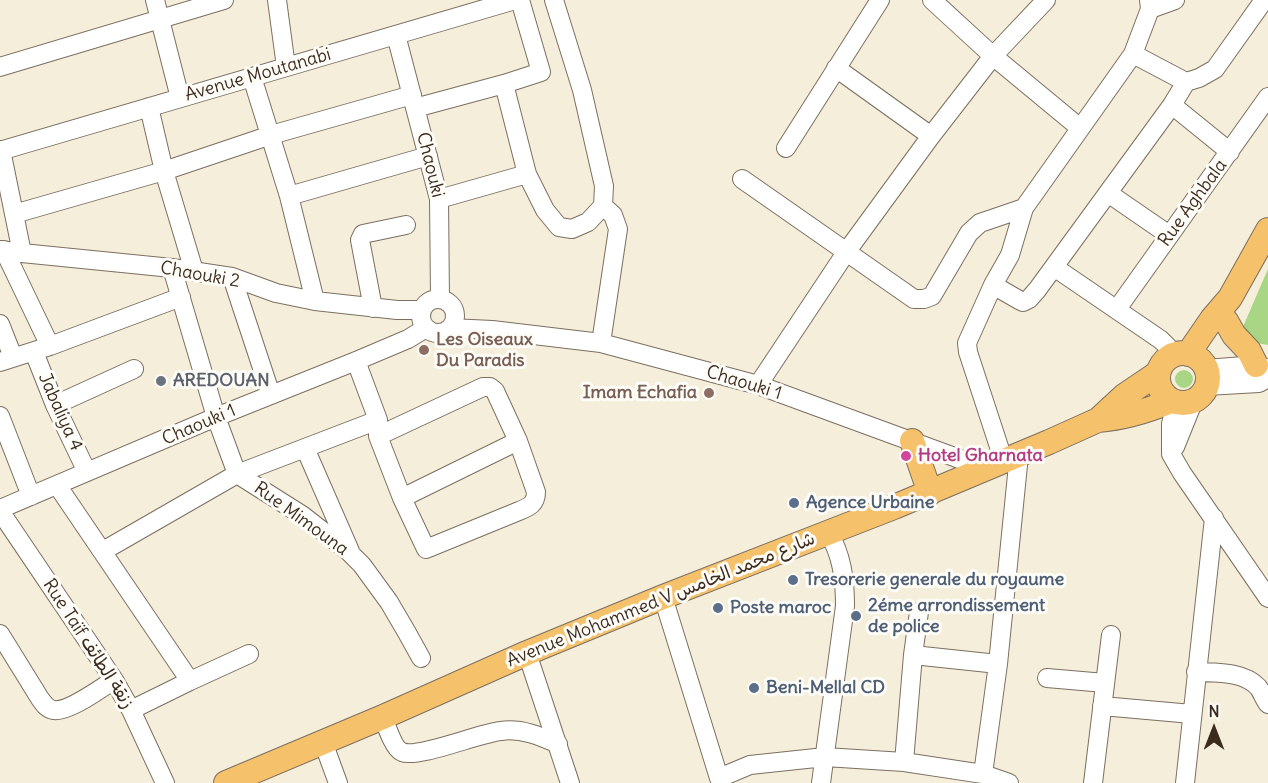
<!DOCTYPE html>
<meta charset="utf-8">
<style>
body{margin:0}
#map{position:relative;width:1268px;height:783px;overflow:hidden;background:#f5eedb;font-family:Delius,sans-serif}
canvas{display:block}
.north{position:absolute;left:1184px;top:699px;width:60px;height:60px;-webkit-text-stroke:4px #fdfcf7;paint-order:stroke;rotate:0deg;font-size:16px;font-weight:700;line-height:24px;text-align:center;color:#3b2a1e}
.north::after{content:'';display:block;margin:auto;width:21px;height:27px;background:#3b2a1e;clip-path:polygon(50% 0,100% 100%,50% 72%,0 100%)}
</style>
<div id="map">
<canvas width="1268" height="783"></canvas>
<div class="north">N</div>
</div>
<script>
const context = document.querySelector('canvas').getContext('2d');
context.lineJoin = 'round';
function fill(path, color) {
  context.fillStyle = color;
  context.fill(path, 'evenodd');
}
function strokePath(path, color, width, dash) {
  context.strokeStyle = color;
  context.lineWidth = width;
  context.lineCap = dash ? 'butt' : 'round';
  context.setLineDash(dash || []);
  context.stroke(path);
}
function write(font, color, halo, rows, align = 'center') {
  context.font = font + ' Delius,"Playpen Sans Arabic",sans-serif';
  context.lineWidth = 6;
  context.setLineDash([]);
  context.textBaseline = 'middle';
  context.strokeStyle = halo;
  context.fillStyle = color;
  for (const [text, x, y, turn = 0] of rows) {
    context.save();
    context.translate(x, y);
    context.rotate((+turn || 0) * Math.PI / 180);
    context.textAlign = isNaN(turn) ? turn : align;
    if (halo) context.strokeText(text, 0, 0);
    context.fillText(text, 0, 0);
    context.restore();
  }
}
const green = new Path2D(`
 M1268,269v76l-17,-3 -9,-13z
 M1175 379a9 9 0 1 1 18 0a9 9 0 1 1-18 0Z`);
const minor = new Path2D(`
 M155,0l25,98
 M277,0l9,67
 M932,0l61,56 87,72
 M1150,9l25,-9
 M396,35l43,164 1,100
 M0,67l224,-67
 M836,68l95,68
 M252,77l37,119 26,105
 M1186,82l13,-4 16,-9 49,-69
 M504,84l23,90 18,36 14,17 13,2 16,-7 15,-16 1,-20 -22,-96 -28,-90
 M1172,105l58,47
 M149,107l15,64 30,100
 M415,108l89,-24 37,-12 -21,-72
 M786,148l94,-148
 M1,150l21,103
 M0,151l515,-151
 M742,179l172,120h10l8,-3 37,-63 11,-10 44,-15 109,-154 17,-45 -1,-9
 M1108,193l61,42
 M289,196l139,-40
 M439,199l88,-25
 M14,214l150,-43 107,-36 141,-40
 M0,250l22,3 150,15 60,9 44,16 39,8 82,9h25
 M4,250l46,96
 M1054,267l107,73 6,6 6,9
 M172,268l44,149 21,57 65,41 45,35 15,15 27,37 17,29 15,27
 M232,277l39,118
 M993,285l26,15 4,2 6,-3 8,-9 135,-185 14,-23 -53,-28
 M421 316a17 17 0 1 1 34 0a17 17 0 1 1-34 0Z
 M373,308l-13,-68 3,-6 43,-9
 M1117,309l151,-212
 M0,324l13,33
 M450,328l42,2 109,13 157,42 229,84
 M601,343l17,-114 -5,-14 -10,-9
 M34,352l21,53 32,67
 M356,361l22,59v16l24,62 24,51 93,-38c10,-4 17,-7 17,-19l-18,-51 -23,-50 -5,-4h-7l-105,49
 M0,362l50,-16 131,-49
 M1206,369l50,-4 10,3
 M758,385l89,-134 84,-115 62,-80 53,-56
 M1206,386l53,-3 9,-5
 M1176,402l-5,22v30l11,19 86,125
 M55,405l79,-36
 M0,416l31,80
 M1175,447l19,-47
 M305,448l45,103
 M1004,462l-36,-110 -1,-9 26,-58 17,-30 14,-47
 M57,485l133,196
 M402,498l116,-57
 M0,509l216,-92 140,-56 52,-22 18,-11 4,3
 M0,511l114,169 17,30 34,73
 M103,551l134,-77 141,-54
 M663,597l56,181 31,-13 75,-8 79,5 79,12 26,9
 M0,634l39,63c4,6 7,11 14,13 15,3 48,-22 61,-30
 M527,653l43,130
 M913,655l85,9
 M1196,672c21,1 47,-1 62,15 4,5 6,12 10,17
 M1047,678l58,5
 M1102,706l90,8
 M131,710l59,-29 59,-27
 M383,717c3,8 11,32 19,35 16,7 77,-19 99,-21 20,-3 39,5 57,13
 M323,742l15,41
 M904,762l9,-107 6,-43
 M983,774l15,-110 21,-209
 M821,783l24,-177c0,-27 -3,-51 -17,-74
 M1093,783l18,-148
 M1185,783l29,-265`);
const major = new Path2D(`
 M1226,321l8,14 15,16 7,14
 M1158 378a25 25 0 1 1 50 0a25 25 0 1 1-50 0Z
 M1188,354l24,-35 18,-21 38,-68
 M1098,420c26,-2 49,-9 73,-19
 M912,441l18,52
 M226,783l157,-66 144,-64 136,-56 231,-90 155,-65 49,-22 26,-24 34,-23`);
const markers = [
 [424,350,6,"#8d6e63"],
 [161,381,6,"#6b7280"],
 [709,393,6,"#8d6e63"],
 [906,456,6,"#d1479c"],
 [794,503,6,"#5c6f8a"],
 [793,580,6,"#5c6f8a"],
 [718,608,6,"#5c6f8a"],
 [856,616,6,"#5c6f8a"],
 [754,688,6,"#5c6f8a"]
];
const streetNames = [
 ["Avenue Moutanabi",258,75,-16],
 ["Chaouki",430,165,76],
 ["Rue Aghbala",1193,203,-54],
 ["Chaouki 2",200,275,10],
 ["Chaouki 1",744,383,17],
 ["Jabaliya 4",60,412,66],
 ["Chaouki 1",199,425,-23],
 ["Rue Mimouna",301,519,36],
 ["Avenue Mohammed V شارع محمد الخامس",661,600,-22],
 ["Rue Taïf زنقة الطائف",88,644,57]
];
const educationNames = [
 ["Les Oiseaux",436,340],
 ["Du Paradis",436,361],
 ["Imam Echafia",697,393,"right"]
];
const worshipNames = [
 ["AREDOUAN",173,381]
];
const hotelNames = [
 ["Hotel Gharnata",918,456]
];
const serviceNames = [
 ["Agence Urbaine",806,503],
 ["Tresorerie generale du royaume",805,580],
 ["2éme arrondissement",868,606],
 ["de police",868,627],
 ["Poste maroc",730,608],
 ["Beni-Mellal CD",766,688]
];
fill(green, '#a8d684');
strokePath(minor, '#7c6f60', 20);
strokePath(major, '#7c6f60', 26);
strokePath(minor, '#fff', 18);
strokePath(major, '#f6c16b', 24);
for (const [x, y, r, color] of markers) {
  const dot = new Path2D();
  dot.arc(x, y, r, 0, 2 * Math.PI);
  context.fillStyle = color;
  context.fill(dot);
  strokePath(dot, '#fdfcf7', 2);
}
write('18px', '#3b2a1e', '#fdfcf7', streetNames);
write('bold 18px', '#785e54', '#fdfcf7', educationNames, 'left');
write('bold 18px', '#5b616d', '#fdfcf7', worshipNames, 'left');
write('bold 18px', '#b23c85', '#fdfcf7', hotelNames, 'left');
write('bold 18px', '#4e5e75', '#fdfcf7', serviceNames, 'left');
</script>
